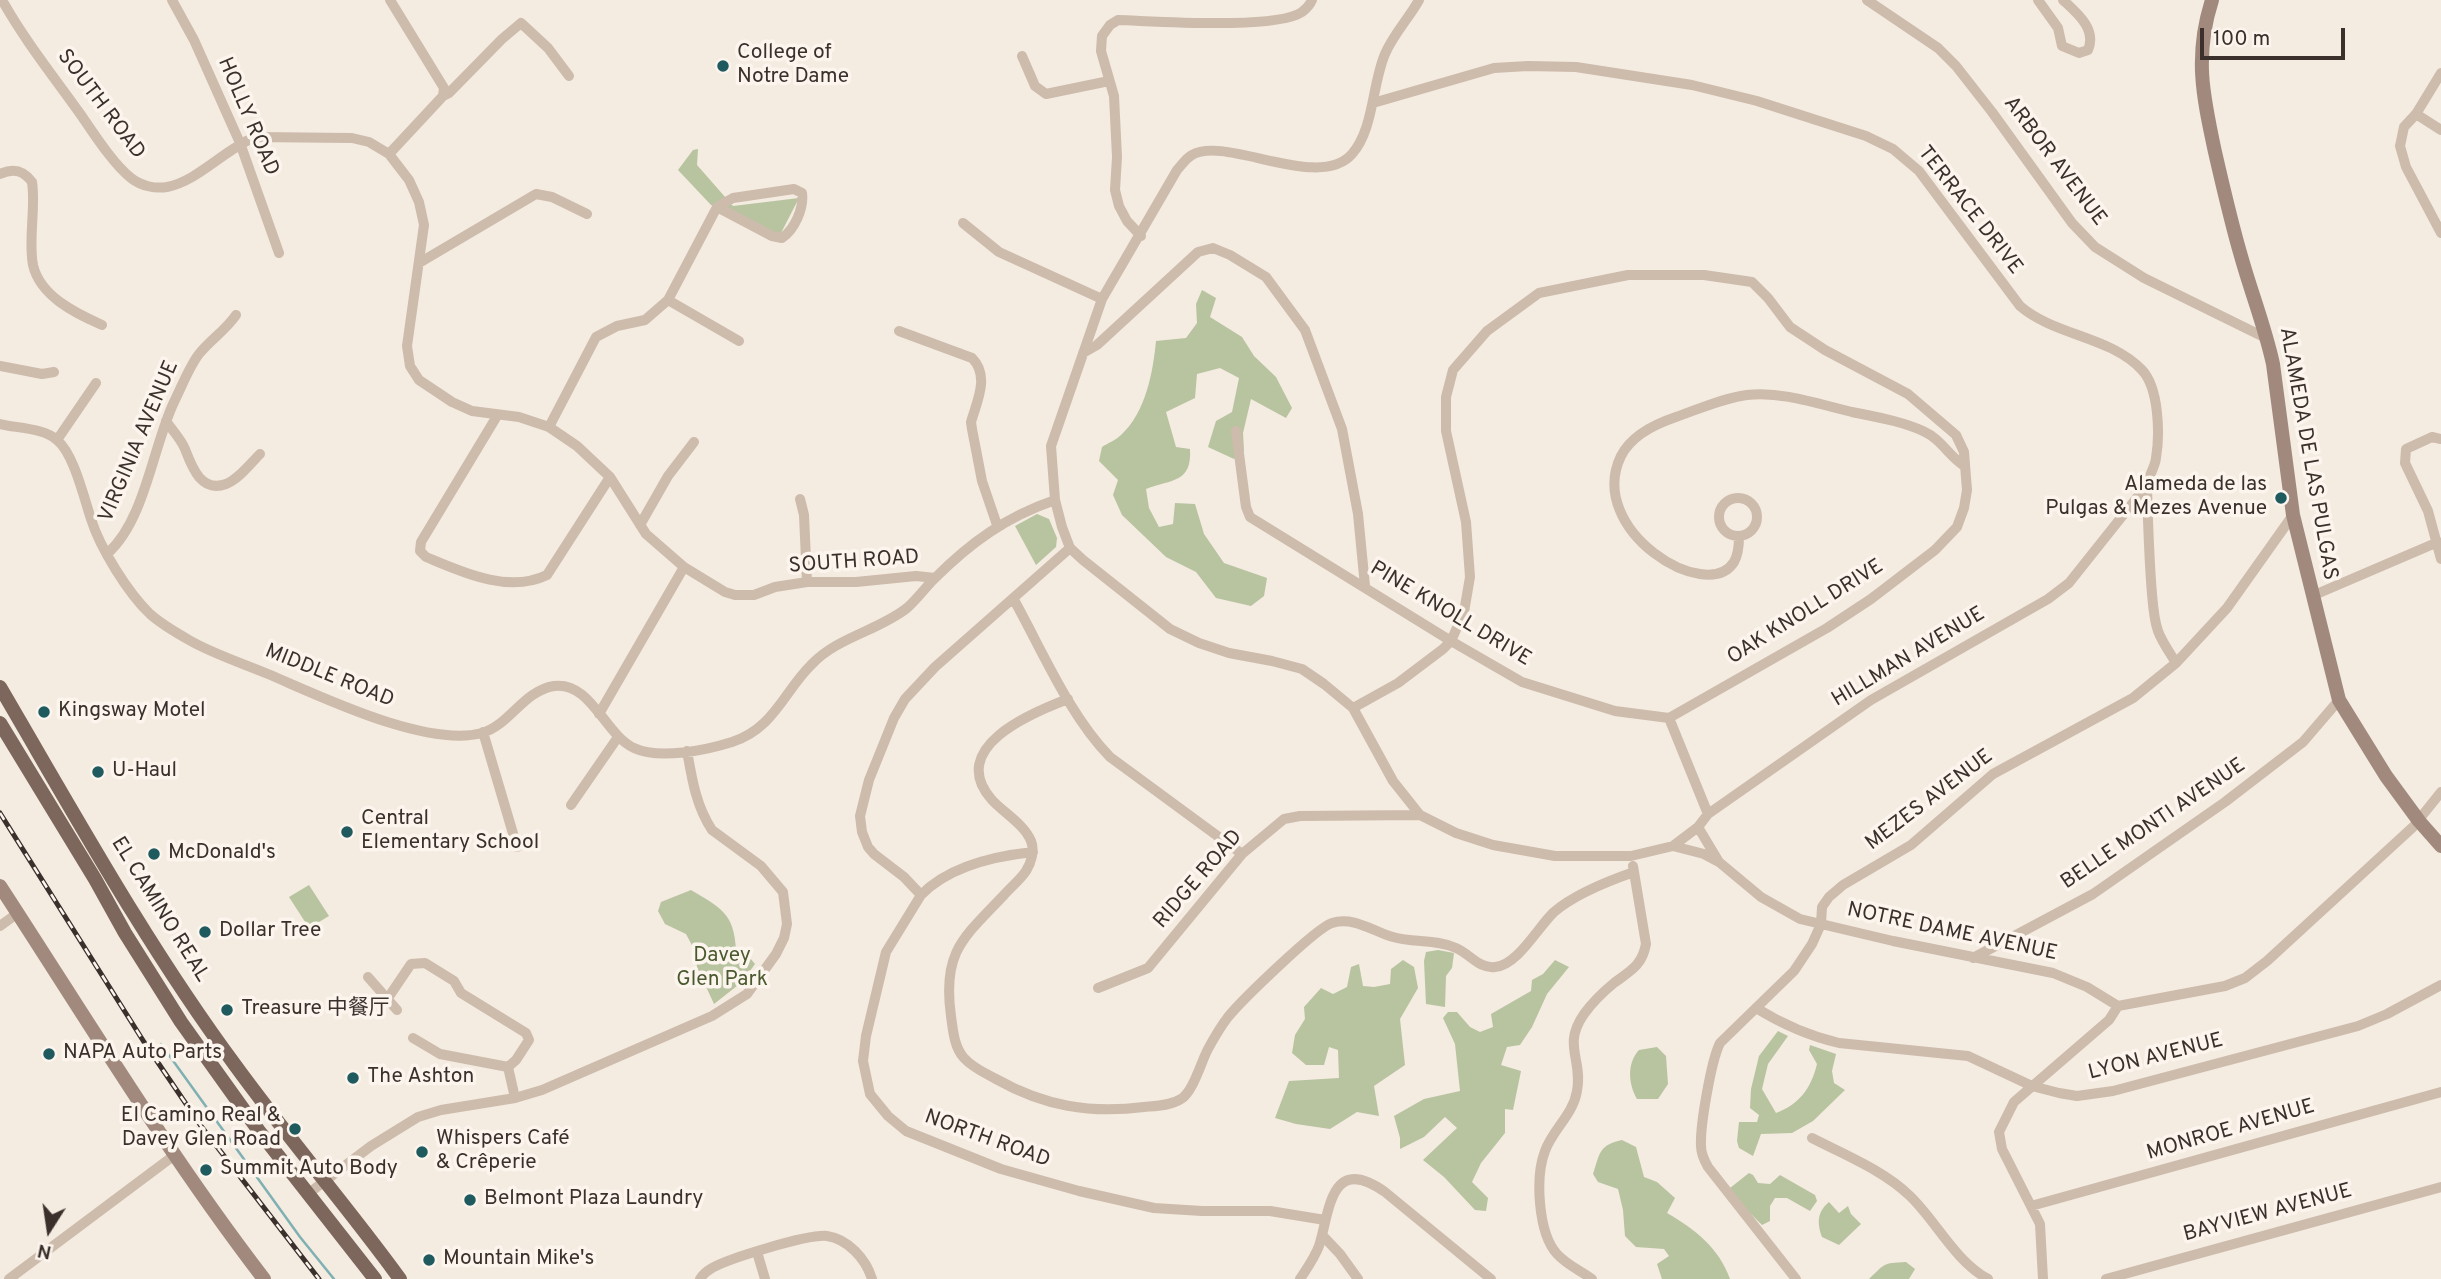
<!DOCTYPE html>
<meta charset="utf-8">
<style>
body{margin:0}
#map{position:relative;width:2441px;height:1279px;overflow:hidden;background:#f4ebe1;font-family:Overpass,sans-serif}
canvas{display:block}
.north{position:absolute;left:14px;top:1195px;width:70px;height:70px;-webkit-text-stroke:5px #fbf5ee;paint-order:stroke;rotate:192deg;font-size:19px;font-weight:700;line-height:28px;text-align:center;color:#3b302b}
.north::after{content:'';display:block;margin:auto;width:24px;height:32px;background:#3b302b;clip-path:polygon(50% 0,100% 100%,50% 72%,0 100%)}
.scale{position:absolute;left:2200px;top:28px;width:145px;height:32px;box-sizing:border-box;border:4px solid #3b302b;border-top:0;padding-left:9px;font-size:21px;line-height:24px;white-space:nowrap;color:#3b302b;-webkit-text-stroke:5px #fbf5ee;paint-order:stroke}
</style>
<div id="map">
<canvas width="2441" height="1279"></canvas>
<div class="north">N</div>
<div class="scale">100 m</div>
</div>
<script>
const context = document.querySelector('canvas').getContext('2d');
context.lineJoin = 'round';
function fill(path, color) {
  context.fillStyle = color;
  context.fill(path, 'evenodd');
}
function strokePath(path, color, width, dash) {
  context.strokeStyle = color;
  context.lineWidth = width;
  context.lineCap = dash ? 'butt' : 'round';
  context.setLineDash(dash || []);
  context.stroke(path);
}
function write(font, color, halo, rows, align = 'center') {
  context.font = font + ' Overpass,"Noto Sans SC",sans-serif';
  context.lineWidth = 7;
  context.setLineDash([]);
  context.textBaseline = 'middle';
  context.strokeStyle = halo;
  context.fillStyle = color;
  for (const [text, x, y, turn = 0] of rows) {
    context.save();
    context.translate(x, y);
    context.rotate((+turn || 0) * Math.PI / 180);
    context.textAlign = isNaN(turn) ? turn : align;
    if (halo) context.strokeText(text, 0, 0);
    context.fillText(text, 0, 0);
    context.restore();
  }
}
const green = new Path2D(`
 M698,149l-1,16 36,41 66,-8 -19,37 -69,-30 -33,-35 15,-20z
 M1202,290l14,8 -6,19 32,20 12,19 22,21 16,31 -6,10 -35,-19 -8,34 1,18 -10,8 -26,-12 8,-26 16,-9 7,-34 -19,-10 -23,6 -2,24 -29,14 10,35 14,2c2,34 -18,30 -44,40l3,19 10,19 14,-3 2,-21 20,1 9,30 20,29 43,15 -3,18 -13,10 -35,-8 -20,-26 -30,-15 -44,-42 -9,-20 5,-15 -19,-19 3,-14c6,-4 14,-7 19,-12 25,-23 32,-63 35,-94l30,-3 11,-15 -1,-19z
 M1037,514l12,5 8,19 -1,9 -20,18 -21,-39z
 M309,885l20,31 -20,12 -20,-31z
 M691,890c30,18 43,23 45,60l9,2 10,12 -13,18 -28,22 -17,-37 -2,-16 -9,-17 -21,-10 -7,-13 3,-9z
 M1438,950l16,3 -2,15 -6,8 -1,31 -19,-3 -2,-43 2,-9z
 M1403,960l11,7 4,21 -18,31 5,46 -31,21 5,30 -22,-4 -27,17 -34,-5 -21,-6 14,-37 50,-3 -1,-28 -9,-3 -5,18h-18l-14,-12 3,-18 10,-16 -1,-12 17,-19 12,6 14,-7 4,-20 8,-3 4,22 11,1 16,-3 1,-15z
 M1555,960l14,7 -22,27 -15,33 -12,18 -13,2 -6,18 20,6 -8,39 -8,-1v24l-24,30 -9,19 16,16 -2,13 -11,-1 -31,-33 -21,-17 34,-32 -12,-11 -21,20 -24,12v-11l-6,-22 30,-17 36,-8 -5,-47 -12,-26 5,-6h9l13,15 10,5 13,-5 -2,-13 40,-23 1,-11 11,-6z
 M1778,1031l10,5 -20,28 -6,25 14,24c24,-9 35,-25 41,-49l-8,-14 1,-5 26,9 -4,17 2,12 11,7 -32,31 -21,12 -31,1 -8,22 -14,-8 -2,-7 2,-19h18l2,-7 -9,-7 1,-19 8,-33z
 M1657,1047l9,9 2,28 -10,15h-21c-9,-16 -10,-36 2,-49z
 M1622,1140l14,7 8,30 13,5 18,16 -8,15c28,16 52,35 63,66h-68l-5,-15 12,-8 -5,-7 -28,-2 -11,-11 -2,-26 -5,-21 -20,-7 -5,-8c7,-21 6,-29 29,-34z
 M1749,1173l4,2 5,8 12,1 10,-9 35,20 2,6 -7,10 -23,-13h-12l-5,8v15l-8,4 -24,-24 -8,-13z
 M1829,1202l10,11 9,-7 3,8 10,10 -22,21 -17,-8c-5,-14 -5,-25 7,-35z
 M1906,1262l9,7 -6,10h-40c16,-15 13,-16 37,-17z`);
const stream = new Path2D(`
 M161,1044l139,193 34,42`);
const street = new Path2D(`
 M2,0c23,41 52,77 79,115 13,19 33,50 50,63 10,8 24,11 36,9 31,-6 58,-38 88,-50l97,1 17,4 20,12 20,26 10,22 5,23 -17,121 3,20 9,14 33,22 20,9 47,6 30,10 28,19 33,31 36,57 38,33 41,25 10,3h19l21,-8 32,-5h49l60,-6 19,2
 M172,0l22,40 46,103 39,110
 M1419,0c-10,18 -26,35 -34,54 -13,30 -11,75 -33,100 -33,38 -127,-19 -160,1 -6,3 -11,11 -15,15l-75,129 -51,147 4,54 7,27 8,21 13,12 87,69 29,14 30,10 43,8 30,8 22,15 29,24 40,73 27,34 36,18 37,12 62,11h76l42,-10 31,8 15,8 42,35 39,22 93,22 160,32 34,14 31,19 107,-20 20,-8 22,-17 146,-134 28,-35
 M1867,0l71,48 18,18 36,46 80,111 23,24 49,31 124,61
 M2038,0l20,28 4,18 17,7 9,-3c9,-21 -11,-37 -25,-50
 M1022,56l13,30 11,8 63,-13
 M2441,73l-25,41 -12,13 -4,19 6,21 35,66
 M443,96l6,-3 53,-54 19,-16 27,25 21,28
 M1373,103l121,-35 34,-2 48,1 116,18 65,16 109,35 27,13 26,22 101,135c35,30 90,30 122,64 17,18 18,64 14,88 -1,10 -9,20 -9,30 1,35 2,71 5,106 1,12 2,26 6,37 4,11 12,22 18,32
 M2416,114l25,16
 M389,154l54,-58 1,-8 -54,-88
 M0,174c13,-6 23,-4 32,8 4,26 -4,58 1,83 7,31 42,48 69,60
 M794,189l8,4c2,15 -7,36 -20,45l-10,-2 -55,-29 16,-9z
 M963,223l36,29 103,47
 M1141,236l-14,-15 -8,-15 -4,-16 2,-33 -3,-61 -13,-45 1,-15 8,-11 8,-5c36,1 158,10 184,-8 4,-3 8,-7 10,-12
 M419,263l117,-69 16,3 35,17
 M668,300l71,41
 M899,331l73,27c18,18 5,43 -1,64l1,7 10,52 15,44
 M1083,353l14,-8 101,-93 15,-4 17,7 36,22 39,53 37,99 16,85 7,72
 M0,366l42,8 12,-2
 M497,416l-76,126 -1,9 6,6c36,15 82,37 121,18l63,-98
 M166,421c6,9 15,18 19,28 7,18 16,44 41,35 13,-5 24,-20 34,-30
 M0,424c16,4 44,4 57,16 17,14 27,58 34,79 9,29 37,74 59,95 11,10 25,18 39,26 24,14 53,23 79,34 52,22 158,74 214,59 28,-8 41,-42 72,-47 37,-5 51,49 80,62 25,12 73,2 98,-6 42,-14 51,-49 79,-77 26,-28 67,-34 96,-57 10,-9 18,-20 27,-29 37,-37 72,-62 121,-79
 M549,427l47,-90 21,-11 28,-6 23,-20 49,-93
 M1236,431l10,76 4,10 201,124 71,41 93,29 54,7
 M2441,439l-9,-2 -26,12 -1,14 23,48 13,48
 M57,440l39,-57
 M1719 517a19 19 0 1 1 38 0a19 19 0 1 1-38 0Z
 M800,499l4,16 3,67
 M640,525l28,-49 26,-34
 M1739,537c0,7 -1,18 -5,25 -27,43 -149,-32 -113,-106 10,-20 34,-32 55,-39 23,-8 47,-19 71,-22 35,-4 71,9 105,17 24,5 49,9 71,19 18,8 25,24 40,34
 M1070,548l-135,119 -30,32 -11,19 -25,62 -9,36 2,16 6,15 6,7 30,23 17,18 -35,57 -20,84 -3,25 7,33 18,22 18,15 95,38 78,22 75,17 48,3h68l55,9
 M108,553c37,-33 45,-107 66,-151 8,-16 15,-35 25,-48 11,-14 27,-24 37,-39
 M2312,596l126,-54
 M1013,598c29,52 56,117 97,159l132,97
 M1068,699c-37,14 -122,49 -76,101 12,13 32,24 39,41 4,10 0,22 -5,30 -6,9 -15,16 -22,24 -41,43 -62,57 -53,121 2,14 3,31 13,42 9,10 21,15 32,21 48,27 94,35 148,28 11,-1 26,-1 37,-8 12,-7 20,-37 27,-50 6,-11 13,-23 20,-32 14,-17 88,-89 104,-94 22,-7 42,9 61,14 21,6 43,2 63,11 14,6 23,21 39,19 22,-1 43,-40 59,-55 21,-18 54,-31 80,-40
 M1353,708l45,-25 45,-34 8,-8 13,-29 6,-35 -4,-55 -20,-91v-34l7,-27 34,-39 52,-38 89,-18h76l48,7 16,16 22,29 35,23 83,44 48,41 8,17 3,38 -3,18 -7,19 -22,23 -64,49 -44,29 -158,90
 M599,714l85,-147
 M1669,718l39,96
 M483,732l34,115
 M571,805l47,-68
 M1698,827l21,35
 M1673,846l25,-19 10,-13 163,-114 177,-101 21,-16 78,-98
 M921,895c27,-28 74,-39 112,-43
 M0,926l18,-13
 M1973,958l120,-64 132,-92 78,-60 36,-42
 M368,977l29,33
 M1098,988l50,-20 94,-114 42,-35 16,-3 120,-1
 M388,998l23,-34 14,-1 29,18 7,12 65,40 3,7 -13,20 -8,7
 M1756,1008c26,16 53,28 83,35l129,13 64,30 27,7 18,3 36,-5 245,-65 29,-12 54,-29
 M413,1038l27,16 68,13
 M508,1067l7,31
 M1812,1138c33,17 71,32 98,58 26,25 45,65 78,83
 M309,1193l62,-47 47,-29 23,-7 74,-12 27,-8 170,-74 35,-22 29,-40 8,-16 3,-14 -4,-32 -22,-26 -49,-36c-16,-24 -20,-51 -25,-79
 M2031,1206l410,-114
 M1322,1235l18,19 18,25
 M757,1252l8,27
 M9,1279l167,-125
 M700,1279c3,-5 7,-8 12,-11 18,-10 96,-34 115,-32 21,3 39,23 45,43
 M1300,1279c7,-11 14,-20 19,-33 11,-35 11,-93 66,-54l106,87
 M1592,1279c-11,-8 -25,-14 -35,-25 -19,-21 -22,-77 -12,-103 8,-22 28,-36 32,-60 6,-33 -15,-45 7,-77 8,-11 19,-22 30,-31 16,-12 28,-17 32,-39l-13,-78
 M1796,1279l-88,-112c-4,-7 -7,-13 -7,-21 -1,-20 10,-85 19,-103l74,-72 18,-27 9,-20 1,-17 7,-10 14,-12 68,-40 82,-71 140,-76 43,-35 51,-55 66,-93
 M2043,1279l-3,-55 -38,-75 -3,-17 15,-30 95,-82 9,-14
 M2106,1279l335,-92`);
const secondary = new Path2D(`
 M2212,0c-18,56 -9,96 3,152 8,35 16,70 26,104 10,36 24,71 32,108l20,151 46,185 47,76 33,45 22,25
 M0,886c86,132 168,268 264,393`);
const primary = new Path2D(`
 M0,687c75,128 147,259 235,378 53,73 112,141 165,214
 M0,723l95,156 30,54 56,89 78,109 116,148`);
const rail = new Path2D(`
 M0,813l144,229 57,84 118,153`);
const markers = [
 [723,66,7,"#1f5a5e"],
 [2281,498,7,"#1f5a5e"],
 [44,712,7,"#1f5a5e"],
 [98,772,7,"#1f5a5e"],
 [347,832,7,"#1f5a5e"],
 [154,854,7,"#1f5a5e"],
 [205,932,7,"#1f5a5e"],
 [227,1010,7,"#1f5a5e"],
 [49,1054,7,"#1f5a5e"],
 [353,1078,7,"#1f5a5e"],
 [295,1129,7,"#1f5a5e"],
 [422,1152,7,"#1f5a5e"],
 [206,1170,7,"#1f5a5e"],
 [470,1200,7,"#1f5a5e"],
 [429,1260,7,"#1f5a5e"]
];
const poiNames = [
 ["College of",737,54],
 ["Notre Dame",737,78],
 ["Alameda de las",2267,486,"right"],
 ["Pulgas & Mezes Avenue",2267,510,"right"],
 ["Kingsway Motel",58,712],
 ["U-Haul",112,772],
 ["Central",361,820],
 ["Elementary School",361,844],
 ["McDonald's",168,854],
 ["Dollar Tree",219,932],
 ["Treasure 中餐厅",241,1010],
 ["NAPA Auto Parts",63,1054],
 ["The Ashton",367,1078],
 ["El Camino Real &",281,1117,"right"],
 ["Davey Glen Road",281,1141,"right"],
 ["Whispers Café",436,1140],
 ["& Crêperie",436,1164],
 ["Summit Auto Body",220,1170],
 ["Belmont Plaza Laundry",484,1200],
 ["Mountain Mike's",443,1260]
];
const streetNames = [
 ["SOUTH ROAD",100,105,53],
 ["HOLLY ROAD",247,117,67],
 ["ARBOR AVENUE",2054,162,53],
 ["TERRACE DRIVE",1969,211,52],
 ["VIRGINIA AVENUE",140,442,-67],
 ["ALAMEDA DE LAS PULGAS",2307,454,80],
 ["SOUTH ROAD",854,563,-4],
 ["OAK KNOLL DRIVE",1806,613,-32],
 ["PINE KNOLL DRIVE",1450,615,31],
 ["HILLMAN AVENUE",1909,658,-31],
 ["MIDDLE ROAD",329,677,22],
 ["MEZES AVENUE",1930,801,-37],
 ["BELLE MONTI AVENUE",2154,825,-34],
 ["RIDGE ROAD",1199,880,-49],
 ["EL CAMINO REAL",159,910,58],
 ["NOTRE DAME AVENUE",1952,933,12],
 ["LYON AVENUE",2156,1058,-14],
 ["MONROE AVENUE",2231,1131,-16],
 ["NORTH ROAD",987,1140,20],
 ["BAYVIEW AVENUE",2268,1214,-15]
];
const parkNames = [
 ["Davey",722,957],
 ["Glen Park",722,981]
];
fill(green, '#b8c4a0');
strokePath(stream, '#7fb0b2', 2.5);
strokePath(street, '#cdbbac', 10);
strokePath(secondary, '#a18a7d', 14);
strokePath(primary, '#7d675c', 14);
strokePath(rail, '#3b302b', 5);
strokePath(rail, '#fbf5ee', 2.5, [8]);
for (const [x, y, r, color] of markers) {
  const dot = new Path2D();
  dot.arc(x, y, r, 0, 2 * Math.PI);
  context.fillStyle = color;
  context.fill(dot);
  strokePath(dot, '#fbf5ee', 2.5);
}
write('21px', '#3b302b', '#fbf5ee', poiNames, 'left');
write('21px', '#3b302b', '#fbf5ee', streetNames);
write('21px', '#4a5a2e', '#fbf5ee', parkNames);
</script>
